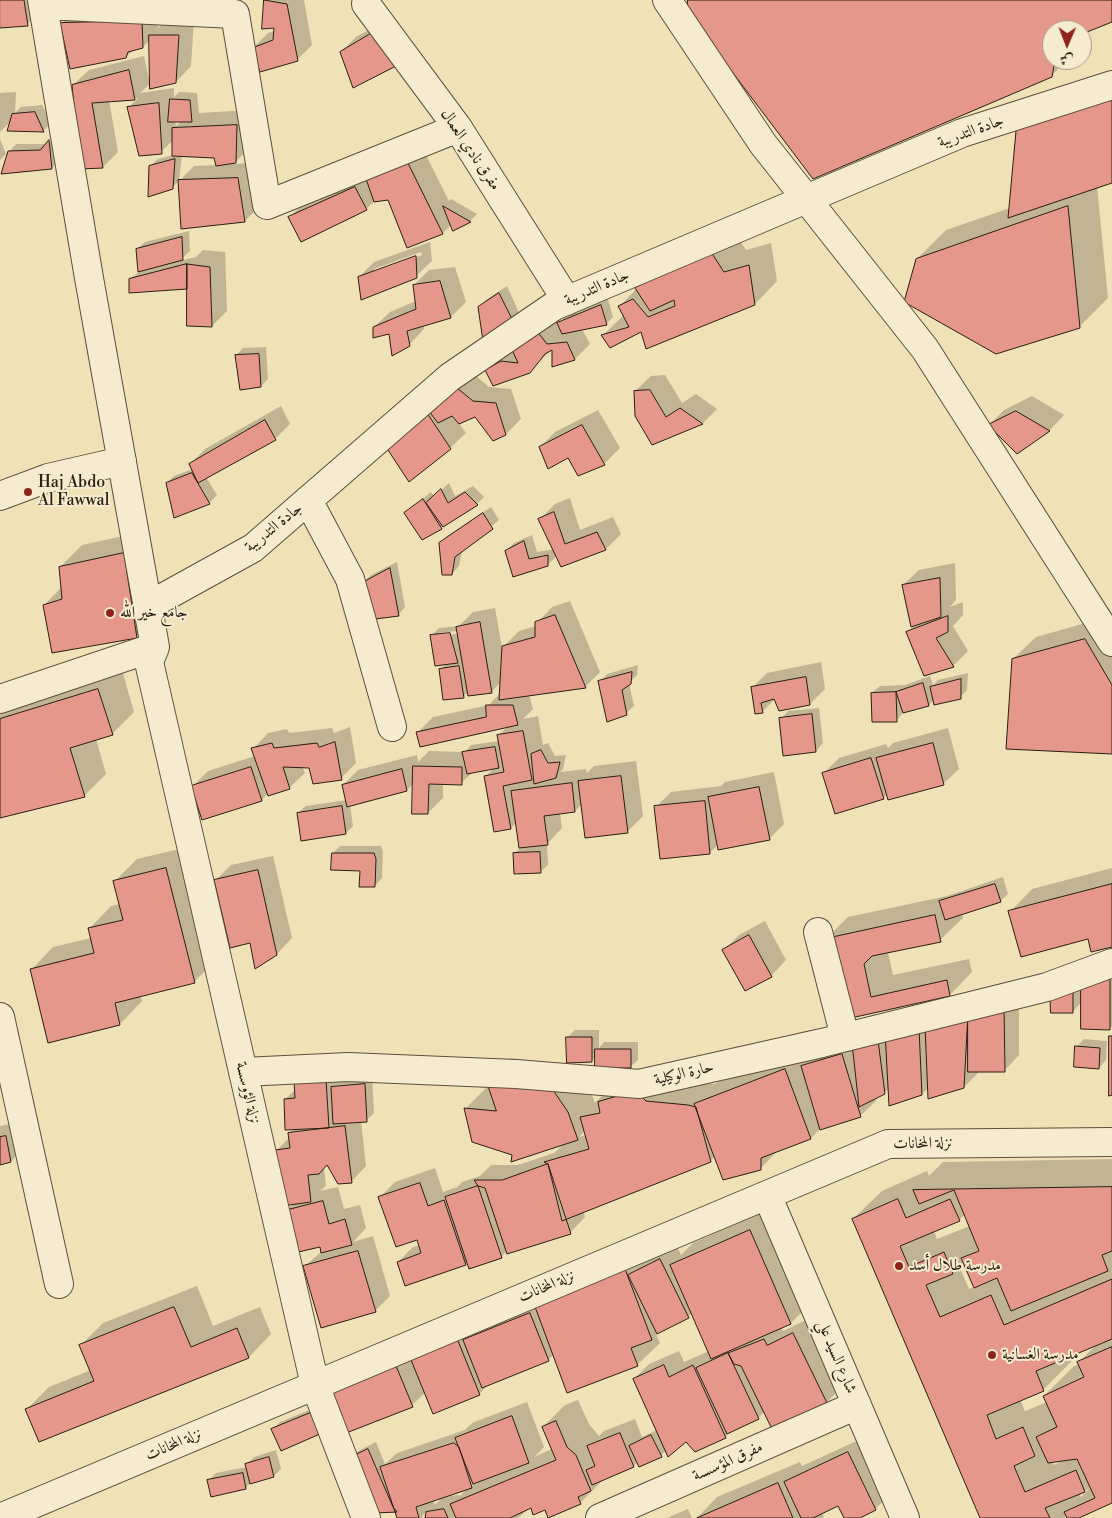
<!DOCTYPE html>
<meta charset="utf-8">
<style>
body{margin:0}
#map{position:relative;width:1112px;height:1518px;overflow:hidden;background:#f0e2b7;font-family:"Libre Bodoni",Amiri,serif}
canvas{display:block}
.north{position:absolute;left:1042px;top:20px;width:50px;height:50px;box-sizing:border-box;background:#f5ecd0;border:1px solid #a59984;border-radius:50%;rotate:181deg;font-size:14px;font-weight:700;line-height:20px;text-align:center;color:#2c1c12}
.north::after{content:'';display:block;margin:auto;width:18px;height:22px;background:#8f2418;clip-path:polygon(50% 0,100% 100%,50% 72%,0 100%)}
</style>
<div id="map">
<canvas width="1112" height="1518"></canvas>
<div class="north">ش</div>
</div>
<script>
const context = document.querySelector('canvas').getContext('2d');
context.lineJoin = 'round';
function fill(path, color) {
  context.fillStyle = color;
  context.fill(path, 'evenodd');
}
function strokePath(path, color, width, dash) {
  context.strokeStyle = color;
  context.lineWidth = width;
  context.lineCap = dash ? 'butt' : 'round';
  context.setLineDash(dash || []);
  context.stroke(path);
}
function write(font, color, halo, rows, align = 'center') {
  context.font = font + ' "Libre Bodoni",Amiri,serif';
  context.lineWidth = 4;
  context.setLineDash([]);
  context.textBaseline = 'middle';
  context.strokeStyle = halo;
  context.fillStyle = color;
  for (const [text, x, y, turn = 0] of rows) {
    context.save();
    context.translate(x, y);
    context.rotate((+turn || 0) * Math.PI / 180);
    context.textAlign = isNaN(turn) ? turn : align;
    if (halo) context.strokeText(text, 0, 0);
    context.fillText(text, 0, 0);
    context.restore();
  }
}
const shadow = new Path2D(`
 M0,0h41l1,9 -15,15 -27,3z
 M265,0h39l8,45 -15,15 -44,-12 15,-15 7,-2v-4h-12z
 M690,0h422v21l-30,12v2v-5h-30v30h15l-16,16z
 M157,6l1,22 8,-8h28l-3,46 -15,16 -25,-43 -8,8 -9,2 -8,8 -65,-33 16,-15z
 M388,19l-34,67 -13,-34 15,-15z
 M144,56l6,28 -10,9 34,-5v9l5,-5 18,1 2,20 52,-3v37l-18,17 20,-1 7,43 -15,15 -63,7 -3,-47 -7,7 -22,-22 8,-7 15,-4v-15l-12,12 -33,-44 10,-10 -29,2 9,52 -15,15 -30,-82 16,-15zM175,121h7l-6,5zM182,155l33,2 2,8 -23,1 -15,15z
 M16,92l-1,21 6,-6 21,-2 9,18 -7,7h-36l3,-9 -11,11v-39z
 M1040,109l72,72 -15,5 11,112 -29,29 -162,-68 29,-29 64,-22 8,-77z
 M56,135l3,25 -7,8 -43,-16 7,-8h32z
 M0,139l6,15 -6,6z
 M419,141l30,60 2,-2 26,15 -7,7 -16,8 -2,-5 -9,9 -35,13 -19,-48 -14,3 -9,8 -76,8 15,-15z
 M733,230l13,20 25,-7 6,38 -22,23 -113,26 -39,5 21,-20 -5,-8 39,-41z
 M189,231l1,20 -11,10 17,-4 7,-7 22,2 2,59 -15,15 -24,-38 -58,-9 9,-7 -2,-23 8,-7z
 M430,242l2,19 -16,15 -57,1 15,-15zM421,252l1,3 -48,17v-3z
 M455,267l11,35 -15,15 -27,8v4l-15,16 -19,-12 -16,-6 16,-15 26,-11 -2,-16 15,-15z
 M507,286l13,29 -36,24 -5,-32 7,-7z
 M608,299l5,18 -7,7 -24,5 8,15 -15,15 -21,6 -1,-17 -24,24 -43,-2 16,-15 51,-39 5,8 8,-8z
 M266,347l2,32 -7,7 -25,-31 7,-7z
 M473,373l16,14 22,2 10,30 -15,15 -31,-19 -17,7 8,11 -16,15 -63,-1z
 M665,375l17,28 14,-9 21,15 -14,14 -50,20 -18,-52 16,-15z
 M1032,396l32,19 -14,15 -33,23 -28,-28 15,-15z
 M281,406l9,18 -15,15 -69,38 11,18 -7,7 -35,15 -8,-34 7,-7 19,-7 -3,-5 15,-15z
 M598,410l22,38 -15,15 -27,11 -10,-18 -28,-9 15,-15z
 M449,483l6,13 18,-10 11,11 -7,7 -36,24 -35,-15 25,-21 3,5z
 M570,498l10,32 33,-13 8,17 -15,15 -44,16 -7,-14v7l-8,7 -33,10 -8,-24 8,-8 18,-8 5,17 17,-3 -14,-30 15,-15z
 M491,507l8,13 -37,31 -3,15 -7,8 -12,-30 7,-8z
 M146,531l13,83 -23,23 -92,-32 18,-18 -2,-20 22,-22z
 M397,562l8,45 -7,8 -35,-32 8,-8z
 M955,563l1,37 -6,7 13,-5v13l-10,11 15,25 -15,15 -45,-34 9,-9 -14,-38 16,-15z
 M570,601l30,71 -15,15 -56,7 4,15 -10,10 15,-3 5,29 5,-2 7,13 11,-1 -3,14 -3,3 26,-3 1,4 7,-7 42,-5 7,55 -16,16 -45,-28 -7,7 -15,2 2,15 -15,16 1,21 -8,7 -26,-18 6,-6 -3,-26 -6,6 -26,-51 9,-9 -21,4 -12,11h-18v15l-15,15 -14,-30 -7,7 -57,15 3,21 -7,7 -48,-20 8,-7 41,-6 -4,-15 15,-15 59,-15 1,7 11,-11 36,1 6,-7 28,-4 -1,-5 10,-10 -90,6 15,-15 56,-12 11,-12 1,-11 -10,10 -22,-1 -6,6 -23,-27 7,-7 -15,-28 7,-7 20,-2 14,-14 22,-4 7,40 17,-17 17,-5 1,-3 15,-16zM457,631v3l-19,1v-2z
 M1107,617l5,8v128l-99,-94 23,-22z
 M821,662l4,27 -15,15 -34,-6 -14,14 -10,-24 15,-15z
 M638,665l-1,10 -8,8 5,23 -8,7 -26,-31 7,-8z
 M121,667l13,45 -22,22 -16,5 10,35 -22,22 -84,21v-112z
 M968,673l-1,17 -7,7 -26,3 -5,5 -25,6 -7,9 -25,-27 8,-7 25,-1 25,-9 3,9 5,-5z
 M819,708l4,35 -7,8 -35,-32 7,-8z
 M350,727l6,36 -15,15 -31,-11 -8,-1 3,7 -16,15 -21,5 -6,7 -59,19 -11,-32 16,-16 47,-15 -2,-7 15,-16 19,-4 2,4 43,-5 2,5z
 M948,728l11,41 -16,15 -56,10 -4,4 -59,-25 15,-15 47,-14 2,4 5,-5z
 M774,772l10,52 -15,15 -51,5 -8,9 -54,-46 15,-15 50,-6 4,-4z
 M340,846h41l2,5 -1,27 -7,8 -14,-17 -28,-16z
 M188,847l28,113 -22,22 -54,13 2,6 -22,23 -89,-54 22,-23 38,-9 -2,-9 22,-23 9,-2 -6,-22 23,-23z
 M273,856l19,82 -15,16 -26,-13 -35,-61 15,-15z
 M1112,868v78l-102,-34 22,-23z
 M1003,877l5,17 -8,7 -38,12 1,5 -23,22 -52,12 5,23 76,-16 3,13 -22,23 -107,23 -17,-79 22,-22 99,-21z
 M765,921l21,39 -15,16 -47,-26 15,-15z
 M1112,964v62l-2,2h-27z
 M1059,983h21v21l-8,8z
 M1019,992v63l-15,16h-24l-16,16h-35l-7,7 -33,-6 -5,5 -9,5 1,3 -16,15 -40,13 -9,9 -33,12 -18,19 -45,-13 -5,5 -127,50 2,6 -15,16 -63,18 -6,6 -33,4 -2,2 -61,21 -7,-22 15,-15 7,-2 -3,-7 -37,-41 15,-15 40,-14 8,24 14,-5 5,-5 18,-6 11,-11h27l36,-12 11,-10 -52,11 -48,-45 22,-22h3l-2,-7 22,-22 64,8 16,24 5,13 8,-8 66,-16 46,5 3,-2 89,-34zM585,1131l1,4 -7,2z
 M575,1030h24v18l5,-6h34v18l-8,7 -33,-11 -6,5 -24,-23z
 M1084,1039l23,2 -1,19 -7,8 -23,-21z
 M372,1077l2,36 -7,7 -6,1 5,45 -15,16 -24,-19 -3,4 2,19 -6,5 18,-4 6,22 16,-4 6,23 -13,14 20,-6 17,60 -15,15 -71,-44 18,-16 -1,-5 -36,-34 9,-9 -17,-53 13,-13 -1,-4 4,-4 -8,-30 11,-10 -1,-8z
 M21,1122l5,24 -15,15 -11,3v-38z
 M1112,1159v342l-36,17h-8l-1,-3 -3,3h-83l-128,-299 29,-28 45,-20 2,5 14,-14zM965,1214l5,12 -33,13 -3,-8 25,-11zM964,1261l11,26 -6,2 -10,-23zM1096,1345l-18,18 1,1 -6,3 -29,29 3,6 -22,9 -5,-12 23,-9 29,-29 -2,-5zM1064,1460l-10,5 -2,-4zM1089,1489l-8,8 -2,-4z
 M772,1208l41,93 -22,22 -10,4 2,4 25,-12 34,68 -15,15 -54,26 -8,-17 -7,7 -27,13 -6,6 -30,13 -9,-9 -20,9 -5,6 -23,6 -5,4 -31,13v2l-22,22 -34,5 -15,-1 -13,11h-92l1,-7 -5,5 1,2h-26h1l-4,-7 -43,-53 7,-7 18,-9 9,22 12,-11 68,-23 7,-7 55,-21 17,45 -10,10 18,-8 -9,-22 22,-22 13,-5 11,24 10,12 5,-5 31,-12 7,18 15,-7 -23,-51 15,-15 30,-13 5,11 25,-11 -17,-38 -4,4 -29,14 -3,3 4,9 -23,22 -83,-11 -6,6 -58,23 -11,11 -53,-2 -14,13 -139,25 7,-8 49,-20 -5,-12 352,-145 5,10 12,-12zM467,1489l-7,7 -1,-1 -10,1 -1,-1zM443,1497l-8,8 -2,-5z
 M197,1286l16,40 47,-19 11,27 -22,23 -210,83 -12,-31 22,-22 42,-17 -10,-25 22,-22z
 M863,1438l28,56 -16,15 -18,9h-12l-6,-14 -17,8 2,6h-127l20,-21 83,-35 2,4z
 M276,1450l5,19 -7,7 -23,6 -5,6 -38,-7 8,-8 31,-6 -1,-2 8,-8z
 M688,1509l4,9h-25z`);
const building = new Path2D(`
 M0,0h24l4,26 -28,2z
 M264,0l23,4 11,57 -38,11 -8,-24 21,-8 1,-12 -12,1z
 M688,0h424v22l-30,12v-4h-30v30h3l-3,17 -239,102 -126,-167z
 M142,21l1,27 -15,4 -2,6 -56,11 -10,-46z
 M372,33l26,32 -45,23 -13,-36z
 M149,35h30l-3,48 -26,6z
 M129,70l6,30 -43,3 11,65 -23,1 -8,-84z
 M1112,90v93l-104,35 8,-87z
 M170,99l20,1 2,22h-24z
 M159,103l3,51 -23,2 -12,-49z
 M35,112l9,20 -37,-1 5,-17z
 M237,125l-1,38 -20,3 -2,-8 -42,-2v-28z
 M49,140l3,29 -51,5 7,-23 32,-1z
 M404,155l39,79 -36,14 -19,-48 -14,2 -11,-32z
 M175,159l-2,30 -25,8 1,-31z
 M238,178l7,44 -64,7 -3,-49z
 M355,187l12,23 -66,32 -13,-25z
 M443,206l28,16 -18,9z
 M1068,206l12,122 -84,26 -92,-52 12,-43z
 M182,237l1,23 -45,12 -2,-23z
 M711,252l13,20 25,-7 6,40 -109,44 -5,-17 -31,16 -9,-13 28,-8 -11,-21 15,-7 15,18 27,-11 -1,-6 -24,11 -15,-23z
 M416,256l1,22 -56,22 -3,-23z
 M187,264l23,3 2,60 -25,-1z
 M187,264v25l-58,4v-14z
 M440,281l11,37 -44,13 3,15 -18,10 -3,-22 -16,4v-11l43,-18 -3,-24z
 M499,293l15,30 -31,18 -5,-34z
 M601,305l6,20 -45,9 -5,-11z
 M537,331l10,13 20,-2 8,18 -23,7v-17l-7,4 -15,19 -37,13 -8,-16 16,-9 17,2 -9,-20z
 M259,354l2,33 -21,3 -5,-35z
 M457,388l16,13 23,2 10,32 -13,6 -18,-24 -16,7 -7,-8 -14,7 -13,-17z
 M650,390l16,27 14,-9 23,16 -51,21 -17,-29 -1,-25z
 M425,410l26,39 -42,33 -23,-35z
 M1016,411l34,20 -33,23 -29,-29z
 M265,420l11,20 -78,43 -9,-19z
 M582,425l23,40 -27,11 -10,-18 -20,11 -9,-22z
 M192,473l18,31 -36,14 -8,-35z
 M441,489l7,14 17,-11 13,13 -35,22 -17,-24z
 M423,499l19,30 -20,11 -18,-27z
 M554,512l11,32 32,-12 9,18 -45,17 -23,-48z
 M483,513l10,16 -38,28 -3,18h-10l-3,-32z
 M524,541l5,18 19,-4v11l-35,11 -8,-26z
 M124,553l13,85 -85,15 -9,-48 19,-6 -3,-32z
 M390,568l9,48 -32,4 -5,-37z
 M940,578l1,39 -30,10 -9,-42z
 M555,615l31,73 -87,12 3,-54 33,-9v-15z
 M948,616v16l-12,6 18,29 -30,9 -18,-44z
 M480,622l12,71 -24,3 -12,-69z
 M450,633l8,30 -23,3 -5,-31z
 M1085,639l27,46v69l-106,-5 6,-90z
 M459,666l5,32 -21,2 -4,-31z
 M632,672l-1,12 -9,6 5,25 -20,7 -9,-41z
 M806,677l4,28 -31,6 -5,-12 -13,4 2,10 -8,1 -4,-27z
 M961,679v20l-27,6 -4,-18z
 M923,683l6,23 -26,7 -7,-21z
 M98,689l15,46 -43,13 15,49 -85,21v-99z
 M896,692l1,30h-25l-1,-29z
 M486,705h27l5,20 -98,22 -4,-15 70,-15z
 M812,714l4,38 -33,4 -4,-38z
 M523,731l9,49 -29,6 8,43 -17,3 -10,-56 20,-4 -7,-37z
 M335,742l7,38 -29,4 -4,-16 -26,-1 7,22 -22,7 -17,-48 21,-5 2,5 43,-5 2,4z
 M933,743l11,42 -56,15 -12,-42z
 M495,747l4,21 -32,6 -5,-22z
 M541,750l7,13 12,-1 -4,16 -22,6 -3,-30z
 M871,758l13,41 -49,15 -13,-41z
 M413,766l49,1v18l-33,-1 -1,30h-16z
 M251,767l11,34 -60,19 -11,-34z
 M402,769l5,22 -60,16 -5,-22z
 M621,776l7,57 -43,5 -7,-57z
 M572,783l3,29 -31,4 4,29 -29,3 -8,-57z
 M759,787l11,53 -52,10 -10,-53z
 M705,801l5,53 -50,5 -6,-53z
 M342,806l4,28 -45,7 -4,-28z
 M540,852l1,21 -27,1 -1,-21z
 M332,853h42l2,6 -1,28h-16l1,-16 -29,-1z
 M166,868l29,115 -80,20 5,22 -72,18 -18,-74 64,-16 -6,-25 35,-8 -10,-39z
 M258,870l19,85 -22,14 -5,-26 -20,5 -16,-68z
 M995,884l6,18 -56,18 -6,-19z
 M1112,884v63l-21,5 -3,-13 -67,18 -13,-46z
 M935,915l6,27 -69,14 -8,8 7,33 76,-17 3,16 -108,24 -17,-81z
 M749,935l23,42 -27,14 -23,-41z
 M1081,979h29v51l-29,-1z
 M1050,990h23v23h-22z
 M968,1006h36l1,66h-37z
 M968,1013l-4,75 -36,11 -3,-74z
 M919,1028l3,67 -33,11 -4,-75z
 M1109,1036h3v59l-3,1z
 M566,1037h26v25l-25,1z
 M878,1040l7,54 -26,13 -7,-64z
 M1075,1046l25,2 -1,21 -25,-2z
 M595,1049h36v19h-36z
 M842,1054l19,63 -41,13 -19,-64z
 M785,1069l26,70 -50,19v12l-38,10 -29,-76z
 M326,1079l3,49 -44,2 -1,-31 11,-1 -1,-17z
 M486,1079l65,8 17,25 10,28 -67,22 1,-7 -40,-13 -8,-34 32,3z
 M365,1084l2,38 -34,2 -2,-37z
 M636,1091l10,10 42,4 8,2 15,55 -149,59 -14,-57 -4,-2 45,-13 -9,-32 20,-4 -2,-11z
 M345,1126l7,57 -14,1 -11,-19 -8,9 -11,1 3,27 -29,4 -7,-56 15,-2 -2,-15z
 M6,1136l5,26 -11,3v-28z
 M548,1164l23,70 -64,20 -22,-66 -7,-2 -4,-6h28z
 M420,1183l8,23 16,-6 22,65 -61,21 -8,-24 24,-9 -4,-13 -21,7 -18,-50z
 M478,1186l24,72 -33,11 -24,-72z
 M1112,1187v64l-10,4 6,16 -97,40 -14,-33 -23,10 -13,-30 18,-7 -25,-61 -35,14 -6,-14z
 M898,1199l8,19 44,-19 10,22 -60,25 9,21 35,-15 9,22 -27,11 14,32 51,-22 13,30 108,-46v60l-76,32 8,20 -57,24 9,24 27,-12 12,29 -21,10 11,26 51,-22 9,22 -40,16 5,10h-70l-128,-299z
 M323,1201l6,23 16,-5 7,26 -31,8 -1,-6 -26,6 -10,-42z
 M750,1230l41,94 -80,35 -41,-94z
 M358,1251l18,61 -55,16 -18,-62z
 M660,1259l29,59 -32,16 -29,-59z
 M625,1269l27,71 -21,8 7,18 -71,27 -33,-89z
 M174,1307l17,40 46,-19 12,30 -210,84 -14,-33 69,-28 -15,-36z
 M530,1313l19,48 -67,27 -19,-48z
 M793,1333l34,70 -55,26 -31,-63 -7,-2 -6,-11 36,-14 3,6z
 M456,1336l24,59 -47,19 -24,-59z
 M1112,1347v156l-33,15h-12l-3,-6 31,-14 -18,-39 -29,4 -12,-26 21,-10 -14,-31 41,-19 -7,-15z
 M728,1353l31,66 -32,15 -31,-66z
 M394,1361l19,46 -72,28 -18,-45z
 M664,1365l5,12 24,-12 33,73 -31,14 -9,-10 -18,15 -35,-78z
 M320,1409l9,21 -48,21 -10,-22z
 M512,1416l17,47 -56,21 -18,-46z
 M556,1421l11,26 9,8 15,36 -13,6 3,7 -33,14 -3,-8 -12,5 -2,-7 -21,10h-54l-6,-14 106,-44 -14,-33z
 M620,1433l14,34 -42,18 -6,-15 9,-4 -8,-20z
 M651,1435l11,22 -23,10 -10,-21z
 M454,1443l5,4 13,41 -56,19 3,11h-22l-17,-51z
 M368,1449l25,58 4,5 -22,1 -26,-55z
 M848,1452l28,58 -16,8h-16l-6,-12 -25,12h-12l-17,-36z
 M269,1457l5,20 -24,7 -5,-20z
 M243,1473l3,16 -35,8 -4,-17z
 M778,1483l15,35h-96z
 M444,1509l4,9h-23l1,-6z`);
const minor = new Path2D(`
 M42,0l47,278 66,369 -6,15 166,723 51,133
 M667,0l96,144 162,205 187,293
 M366,4l92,124 109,173
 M43,5l192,9 32,191 191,-77
 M0,496l48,-18 74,-17
 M308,500l42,79 42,148
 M148,606l105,-58 197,-171 104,-71 408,-173 150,-48
 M0,699l155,-52
 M818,932l27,105
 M0,1017l59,267
 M243,1072l105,-5 168,7 123,10 183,-41 225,-56 65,-24
 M767,1195l138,323
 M0,1518l888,-374 224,-2
 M600,1518l257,-113`);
const markers = [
 [28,492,5,"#8f2418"],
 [110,613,5,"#8f2418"],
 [899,1266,5,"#8f2418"],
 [992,1355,5,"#8f2418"]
];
const streetNames = [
 ["جادة التدريبة",971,132,-20],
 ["مفرق نادي العمال",470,150,56],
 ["جادة التدريبة",597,288,-23],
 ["جادة التدريبة",274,528,-39],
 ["حارة الوكيلية",684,1074,-13],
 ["نزلة الؤوسسة",247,1093,77],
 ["نزلة المخانات",923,1144,-1],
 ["نزلة المخانات",547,1287,-23],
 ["شارع السيد علي",836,1357,67],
 ["نزلة المخانات",174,1445,-23],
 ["مفرق المؤسسىة",728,1462,-24]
];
const poiNames = [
 ["Haj Abdo",38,483],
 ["Al Fawwal",38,501],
 ["جامع خير الله",120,613],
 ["مدرسة طلال أسد",909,1266],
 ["مدرسة الغسانية",1002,1355]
];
fill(shadow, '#0003');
fill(building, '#e5988a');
strokePath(building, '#2c1c12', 1);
strokePath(minor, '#5d4e3b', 30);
strokePath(minor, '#f5ecd0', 28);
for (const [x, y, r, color] of markers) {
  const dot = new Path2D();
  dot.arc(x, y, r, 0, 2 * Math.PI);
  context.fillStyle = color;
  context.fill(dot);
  strokePath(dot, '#f5ecd0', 2);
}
write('16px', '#2c1c12', '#f5ecd0', streetNames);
write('16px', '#2c1c12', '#f5ecd0', poiNames, 'left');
</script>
